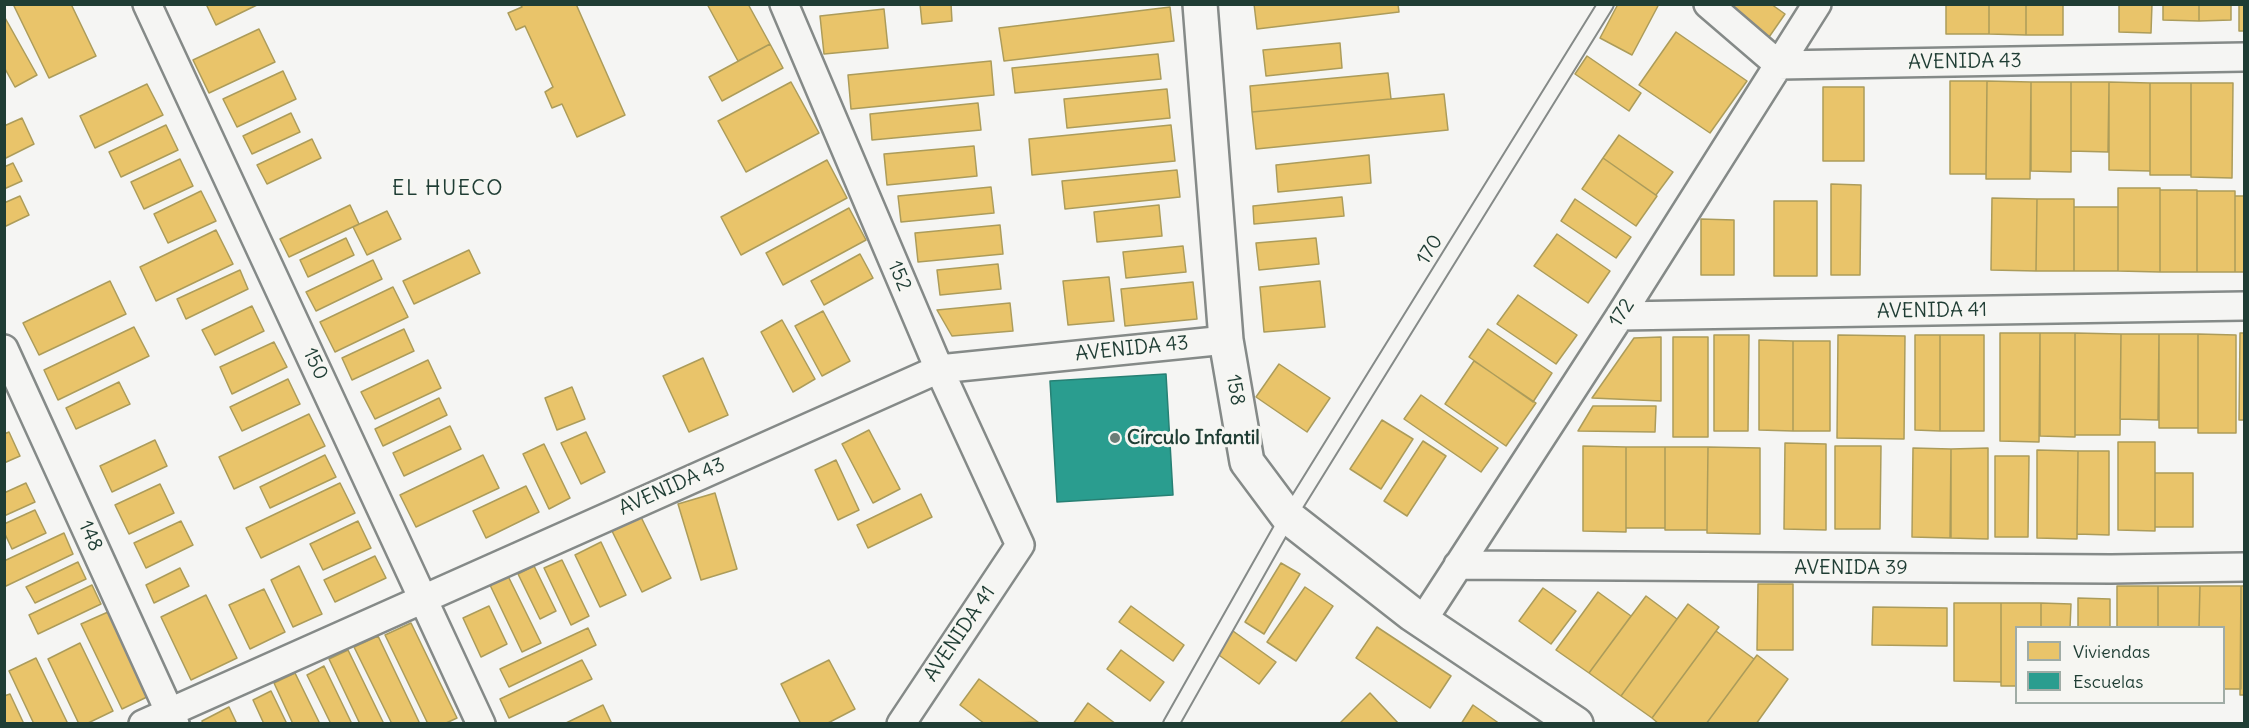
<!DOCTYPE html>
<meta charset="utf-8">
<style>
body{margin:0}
#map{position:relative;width:2249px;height:728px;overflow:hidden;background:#f5f5f3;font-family:Delius,sans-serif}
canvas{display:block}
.frame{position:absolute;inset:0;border:6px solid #1f3d34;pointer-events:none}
.legend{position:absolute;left:2015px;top:626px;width:210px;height:78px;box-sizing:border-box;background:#f6f6f2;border:2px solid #a0aca6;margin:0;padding:8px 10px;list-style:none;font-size:18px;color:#1f3d34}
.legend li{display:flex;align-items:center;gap:12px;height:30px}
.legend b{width:30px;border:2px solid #a0aca6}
</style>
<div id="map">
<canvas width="2249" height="728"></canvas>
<div class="frame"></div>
<ul class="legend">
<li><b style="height:16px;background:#e9c46a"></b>Viviendas</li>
<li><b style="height:16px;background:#2a9d8f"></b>Escuelas</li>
</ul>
</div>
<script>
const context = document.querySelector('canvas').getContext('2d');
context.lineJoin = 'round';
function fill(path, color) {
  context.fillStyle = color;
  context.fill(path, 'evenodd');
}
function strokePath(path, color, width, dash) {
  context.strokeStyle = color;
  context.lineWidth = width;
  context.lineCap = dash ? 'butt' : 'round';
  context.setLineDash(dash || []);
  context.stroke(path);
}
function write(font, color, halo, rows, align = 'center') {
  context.font = font + ' Delius,sans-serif';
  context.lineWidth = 6;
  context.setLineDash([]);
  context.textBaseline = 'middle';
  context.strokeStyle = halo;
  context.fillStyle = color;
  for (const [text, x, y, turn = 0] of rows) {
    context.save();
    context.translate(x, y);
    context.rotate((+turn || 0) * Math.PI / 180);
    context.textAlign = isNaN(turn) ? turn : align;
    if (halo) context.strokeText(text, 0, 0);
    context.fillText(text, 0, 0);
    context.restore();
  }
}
const homes = new Path2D(`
 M13,4h58l25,52 -47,22z
 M206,4h53l-43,21z
 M520,4h56l49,111 -48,22 -15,-33 -10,4 -7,-16 8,-5 -28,-61 -9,4 -8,-17 14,-6z
 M707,4h41l22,40 -32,17z
 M920,4h31l1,17 -30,3z
 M1254,4h144l1,8 -142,17z
 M1618,4h41l-27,51 -32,-17z
 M1728,4h43l14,10 -18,26z
 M1946,4h43v30h-43z
 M1989,4h37v31l-37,-1z
 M2026,4h37v31h-37z
 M2119,4h33l-1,29 -32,-1z
 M2163,4h36v17l-36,-1z
 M2199,4h32v16l-32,1z
 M2239,4h5v27h-5z
 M1170,7l4,34 -170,20 -5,-33z
 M884,9l4,39 -64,6 -4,-38z
 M4,16l33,59 -22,12 -11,-20z
 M259,29l16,33 -66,31 -16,-33z
 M1676,32l71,49 -37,52 -71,-48z
 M1340,43l2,25 -76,8 -3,-26z
 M770,44l13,24 -61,33 -13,-24z
 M1158,54l3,25 -146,14 -3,-25z
 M1587,56l54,37 -12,18 -54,-37z
 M991,61l3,34 -143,14 -3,-34z
 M283,71l13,28 -59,28 -14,-28z
 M1388,73l3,26 -139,13 -2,-26z
 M1950,81h37l-1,93h-36z
 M1987,81l44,1 -1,97h-44z
 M791,82l28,51 -73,39 -28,-51z
 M2031,82h40v90l-40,-1z
 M2071,82h38l-1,70 -37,-1z
 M2109,82l41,1v88l-41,-1z
 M2150,83h41v92h-41z
 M2191,83h42l-1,95 -41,-1z
 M147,84l16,31 -68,33 -15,-32z
 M1823,87h41v74h-41z
 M1167,89l3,29 -103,10 -3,-29z
 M1444,94l4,36 -192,19 -4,-37z
 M978,103l3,27 -109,10 -2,-26z
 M291,113l9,19 -48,22 -9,-18z
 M22,118l12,26 -30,15v-33z
 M166,125l12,25 -57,27 -12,-25z
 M1171,125l4,36 -143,14 -3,-36z
 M1619,135l54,37 -17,23 -53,-37z
 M312,139l9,19 -54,26 -10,-19z
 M974,146l3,30 -90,9 -3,-31z
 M1369,155l2,28 -93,9 -2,-27z
 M1603,158l54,38 -21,30 -54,-37z
 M180,159l13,27 -49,23 -13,-27z
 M827,160l20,38 -106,57 -20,-38z
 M13,163l9,18 -18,8v-22z
 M1177,170l3,27 -115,12 -3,-28z
 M1831,184l30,1 -1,90h-29z
 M991,187l3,26 -93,9 -3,-26z
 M2118,188h42v84l-42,-1z
 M2160,190h37v82h-37z
 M201,191l15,30 -48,22 -14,-29z
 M2197,191h38v81h-38z
 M20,196l9,19 -25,12v-24z
 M2235,196h9v76h-9z
 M1342,197l2,19 -90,8 -1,-18z
 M1992,198l45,1 -1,72 -45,-1z
 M1575,199l56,38 -15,21 -55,-37z
 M2037,199h37v72h-38z
 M1774,201h43v75h-43z
 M350,205l9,19 -70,33 -9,-18z
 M1159,205l3,31 -65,6 -3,-30z
 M2074,207h44v64h-44z
 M849,208l17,32 -83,45 -17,-32z
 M387,211l14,28 -34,16 -14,-28z
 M1701,219l33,1v55h-33z
 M1000,225l3,29 -85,8 -3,-29z
 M216,230l17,34 -77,37 -16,-34z
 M1557,234l53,37 -22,32 -54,-37z
 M346,238l8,17 -46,22 -8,-17z
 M1316,238l3,26 -60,6 -3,-27z
 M1183,246l3,26 -60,6 -3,-26z
 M469,250l11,23 -66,31 -11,-23z
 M860,254l13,24 -49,27 -13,-24z
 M373,260l9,19 -66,32 -10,-19z
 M998,264l3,25 -61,6 -3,-25z
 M240,270l8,19 -62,30 -9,-20z
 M1109,277l5,44 -46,4 -5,-44z
 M110,281l16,33 -87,41 -16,-32z
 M1320,281l5,46 -61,5 -4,-45z
 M1193,282l4,37 -72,7 -4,-37z
 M393,287l15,30 -73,35 -15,-30z
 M1518,295l59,40 -21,29 -59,-40z
 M1010,303l3,28 -61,5 -15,-26z
 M252,306l12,25 -49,24 -13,-25z
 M823,311l27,50 -28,15 -27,-50z
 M782,320l33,59 -22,13 -32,-60z
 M134,327l15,29 -91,44 -14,-30z
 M404,329l10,22 -62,29 -10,-22z
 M1488,329l64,44 -19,29 -64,-45z
 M2000,333h40l-1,109 -39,-1z
 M2040,333h35v104l-35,-1z
 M2075,333l46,1 -1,101h-45z
 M2240,333h4v87h-5z
 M2121,334h38l-1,86 -38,-1z
 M2159,334h39v94h-39z
 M2198,334l38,1v98h-38z
 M1714,335h35l-1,96h-34z
 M1838,335l67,1 -1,103 -67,-1z
 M1915,335h25v96l-25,-1z
 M1940,335h44v96h-44z
 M1661,337v64l-69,-3 42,-60z
 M1673,337h35v100h-35z
 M1759,340l34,1v90l-34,-1z
 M1793,341h37v90h-37z
 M274,342l13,25 -55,27 -12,-27z
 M703,358l25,57 -39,17 -26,-56z
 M428,360l13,28 -66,31 -14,-27z
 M1474,361l62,42 -30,43 -61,-42z
 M1279,364l51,34 -23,34 -51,-35z
 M288,379l12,25 -58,27 -12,-24z
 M119,382l11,22 -54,25 -10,-21z
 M572,387l13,32 -28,11 -12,-32z
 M1421,395l77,53 -17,24 -77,-53z
 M439,398l8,17 -64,31 -8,-17z
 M1593,406h63l-1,26 -77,-1z
 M309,414l16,32 -91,43 -15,-32z
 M1382,420l31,19 -32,50 -31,-20z
 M450,426l11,23 -57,27 -11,-23z
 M869,430l31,59 -27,14 -31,-59z
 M9,432l11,24 -16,7v-29z
 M586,432l19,40 -24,12 -20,-41z
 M155,440l12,26 -55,26 -12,-26z
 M1423,441l23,15 -39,60 -23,-15z
 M2118,442h37v89l-37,-1z
 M1785,443l41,1v86l-42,-1z
 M544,444l26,54 -21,11 -26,-55z
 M1583,446l43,1v85l-43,-1z
 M1835,446h46l-1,83h-45z
 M1626,447h39v81h-39z
 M1665,447h43l-1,83h-42z
 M1708,447l52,1v86l-53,-1z
 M1913,448l38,1v89l-39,-1z
 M1988,448v91l-38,-1 1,-89z
 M2037,450l41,1 -1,88 -40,-1z
 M2078,451h31v84l-32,-1z
 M325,455l11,22 -66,31 -10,-21z
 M483,455l16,33 -83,39 -16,-32z
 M1995,456h34l-1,81h-33z
 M836,460l23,50 -21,10 -23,-50z
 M2155,473h38v54h-38z
 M26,483l9,19 -31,14v-23z
 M340,483l15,30 -94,45 -15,-30z
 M160,484l14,29 -45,21 -14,-29z
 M526,486l13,26 -53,26 -13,-27z
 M715,493l22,76 -36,11 -23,-76z
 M921,494l11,23 -64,31 -11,-23z
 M35,510l11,23 -34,16 -8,-17v-8z
 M641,517l30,61 -29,14 -30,-61z
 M181,521l12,24 -47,23 -12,-25z
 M358,521l13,27 -48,22 -13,-26z
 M64,533l9,21 -69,33v-26z
 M601,542l25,53 -26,12 -25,-52z
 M375,556l11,22 -51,24 -11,-22z
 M562,560l27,56 -18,9 -27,-57z
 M78,562l8,17 -51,24 -9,-16z
 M1281,563l19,11 -36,60 -19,-12z
 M299,566l23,48 -29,13 -22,-47z
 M534,566l22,45 -16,8 -22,-45z
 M180,568l9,18 -35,17 -8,-18z
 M507,574l34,69 -19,9 -33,-69z
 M1758,584h35v66h-36z
 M92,585l9,19 -63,30 -9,-19z
 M2117,586h41v42h-41z
 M2158,586h42l-1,42h-41z
 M2200,586h41v103h-17v-61h-25z
 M2241,586h3v109h-4z
 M1305,587l28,19 -37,55 -29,-19z
 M1543,588l33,23 -25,33 -32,-23z
 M264,589l21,43 -35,17 -21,-44z
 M1598,592l33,24 -42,57 -33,-23z
 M206,595l31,63 -46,22 -30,-63z
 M1646,596l31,23 -56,77 -32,-23z
 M2078,598l32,1v29h-32z
 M1954,603h47v79l-47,-1z
 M2001,603h40v25h-25v58h-15z
 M2041,603l30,1 -1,24h-29z
 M1688,604l31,23 -67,91 -31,-22z
 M489,606l18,38 -26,13 -18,-39z
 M1131,606l53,39 -11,16 -54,-39z
 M1873,607l74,1v38l-75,-1z
 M108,612l41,84 -27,13 -41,-85z
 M411,623l46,95 -13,6h-16l-43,-89z
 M1377,627l74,49 -21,32 -74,-50z
 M588,628l8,17 -87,42 -9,-18z
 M1233,631l43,31 -17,22 -43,-31z
 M1716,631l38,28 -48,65h-47l-7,-6z
 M378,636l42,88h-28l-38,-77z
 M80,643l33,68 -27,13h-7l-31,-65z
 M348,650l36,74h-24l-31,-65z
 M1121,650l43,32 -14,19 -43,-32z
 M1757,655l31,24 -32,45h-50z
 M36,658l32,66h-34l-25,-53z
 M582,660l10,19 -83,39 -9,-19z
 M829,660l26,49 -29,15h-25l-20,-40z
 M324,666l28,58h-21l-24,-49z
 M295,673l25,51h-27l-19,-41z
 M979,679l59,43 -53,2 -25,-19z
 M271,691l16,33h-23l-11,-24z
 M1370,693l29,31h-60z
 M10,694l14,30h-20v-28z
 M1088,703l28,21h-43z
 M603,705l9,19h-48z
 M1473,705l27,19h-39z
 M229,707l8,17h-34l-1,-3z`);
const schools = new Path2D(`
 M1166,374l7,121 -116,7 -7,-121z`);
const service = new Path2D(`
 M1171,724l117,-207 318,-513`);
const minor = new Path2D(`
 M147,4l334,720
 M784,4l155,365 81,176 -119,179
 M1708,4l71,61 465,-8
 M1620,316l624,-10
 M4,349l171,375
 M1458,565l653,4 133,-2
 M1423,620l197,-304 197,-312
 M143,724l796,-355 287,-29`);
const tertiary = new Path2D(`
 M1200,4l26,336 21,122 41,55 124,97 164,110`);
const markers = [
 [1115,438,6,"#6a7d77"]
];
const streetNames = [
 ["AVENIDA 43",1965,62,-1],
 ["170",1430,250,-58],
 ["152",899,276,67],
 ["AVENIDA 41",1932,311,-1],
 ["172",1622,313,-57],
 ["AVENIDA 43",1132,349,-6],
 ["150",315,364,65],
 ["158",1235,390,80],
 ["AVENIDA 43",672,487,-24],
 ["148",90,536,66],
 ["AVENIDA 39",1851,568],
 ["AVENIDA 41",960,634,-56]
];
const poiNames = [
 ["Círculo Infantil",1127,438]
];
const neighbourhoodNames = [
 ["EL HUECO",448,189]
];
fill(homes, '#e9c46a');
strokePath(homes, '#ac9c5a', 1.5);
fill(schools, '#2a9d8f');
strokePath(schools, '#278074', 1.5);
strokePath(service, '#858a88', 18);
strokePath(minor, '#858a88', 32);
strokePath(tertiary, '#858a88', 38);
strokePath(service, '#f5f5f3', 14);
strokePath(minor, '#f5f5f3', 27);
strokePath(tertiary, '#f5f5f3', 33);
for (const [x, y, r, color] of markers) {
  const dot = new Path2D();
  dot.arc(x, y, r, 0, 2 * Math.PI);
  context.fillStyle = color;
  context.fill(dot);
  strokePath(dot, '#f6f6f2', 2);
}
write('20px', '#1f3d34', '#f6f6f2', streetNames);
write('bold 20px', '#1f3d34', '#f6f6f2', poiNames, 'left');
context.letterSpacing = '1.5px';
write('21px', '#1f3d34', '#f6f6f2', neighbourhoodNames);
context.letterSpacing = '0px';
</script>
